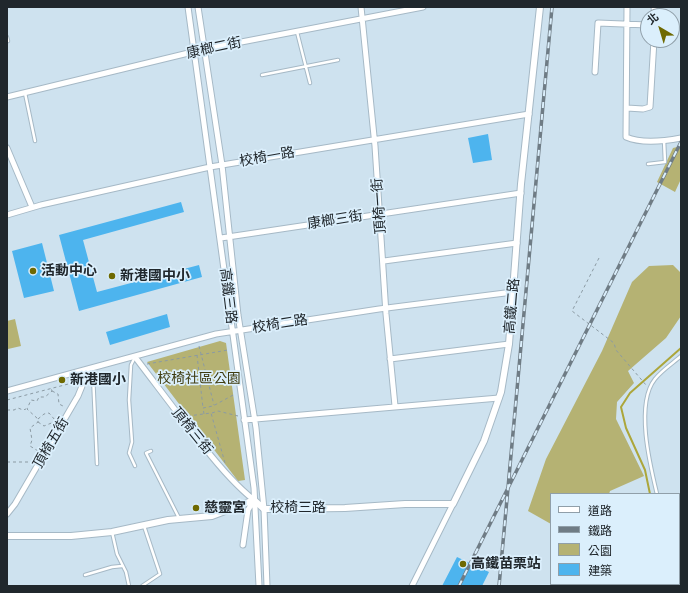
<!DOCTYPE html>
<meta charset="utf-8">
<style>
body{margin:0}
#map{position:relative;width:688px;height:593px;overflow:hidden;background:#cee2ef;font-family:"Alegreya Sans","Noto Sans TC",sans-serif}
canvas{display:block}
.frame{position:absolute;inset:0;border:8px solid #20272c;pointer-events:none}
.legend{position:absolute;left:550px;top:493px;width:130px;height:92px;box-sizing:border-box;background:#dbeffc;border:1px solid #909fa9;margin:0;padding:5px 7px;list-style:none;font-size:12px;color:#20272c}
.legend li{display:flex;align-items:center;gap:8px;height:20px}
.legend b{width:20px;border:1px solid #909fa9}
.north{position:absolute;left:640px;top:8px;width:40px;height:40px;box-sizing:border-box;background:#dbeffc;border:1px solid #909fa9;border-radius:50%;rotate:322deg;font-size:11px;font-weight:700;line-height:16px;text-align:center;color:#20272c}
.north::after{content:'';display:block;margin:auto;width:14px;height:18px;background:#6e6901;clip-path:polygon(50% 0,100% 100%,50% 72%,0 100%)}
</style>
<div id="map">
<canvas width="688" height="593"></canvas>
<div class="frame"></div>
<ul class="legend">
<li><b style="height:5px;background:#fff"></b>道路</li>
<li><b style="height:5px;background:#6f7c85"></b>鐵路</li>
<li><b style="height:11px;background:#b5b273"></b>公園</li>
<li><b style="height:11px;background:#4db4ee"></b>建築</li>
</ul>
<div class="north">北</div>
</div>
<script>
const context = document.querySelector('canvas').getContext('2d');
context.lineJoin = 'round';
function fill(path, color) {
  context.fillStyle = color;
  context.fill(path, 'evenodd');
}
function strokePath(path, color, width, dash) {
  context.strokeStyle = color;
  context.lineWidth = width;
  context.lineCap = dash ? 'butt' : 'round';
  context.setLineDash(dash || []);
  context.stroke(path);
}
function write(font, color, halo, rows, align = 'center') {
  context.font = font + ' "Alegreya Sans","Noto Sans TC",sans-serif';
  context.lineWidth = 3.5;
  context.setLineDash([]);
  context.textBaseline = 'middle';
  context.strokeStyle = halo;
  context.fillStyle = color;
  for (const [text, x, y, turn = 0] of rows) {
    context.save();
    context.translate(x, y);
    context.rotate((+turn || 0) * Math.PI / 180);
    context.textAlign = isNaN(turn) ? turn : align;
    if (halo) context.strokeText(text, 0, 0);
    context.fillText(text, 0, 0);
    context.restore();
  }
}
const green = new Path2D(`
 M681,146v33l-6,13 -18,-10 16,-34z
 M673,265l8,8v43l-15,22 -38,33 6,12 -17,19 -1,17 28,57 -34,15 -1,3h-58v30l-23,-13 18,-52 56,-108 30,-69 17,-16z
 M15,319l6,27 -13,3 -1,-28z
 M220,341l6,2 19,137 -7,1 -91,-119z`);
const stream = new Path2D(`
 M650,494l-5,-24 -19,-42 -5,-21 9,-14 51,-45
 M661,586l1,-2`);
const building = new Path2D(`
 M488,134l4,26 -19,3 -5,-25z
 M181,202l3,10 -101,28 14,52 102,-27 3,12 -123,34 -20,-76z
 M42,243l12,48 -30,7 -12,-47z
 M167,314l3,13 -60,18 -4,-13z
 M457,557l32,15 -7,14h-40z`);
const path = new Path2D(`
 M599,258l-27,53 42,32 2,7 30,35
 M199,346l15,59
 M197,355l6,53
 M147,364l81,-14
 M52,391l6,3 1,10 4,2
 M7,400l69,-18
 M7,410h7l4,-2 5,2 3,-1
 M212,413l6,-2 20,5
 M204,414l-1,-6 10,-2 22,-12
 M188,416l23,-3 14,50
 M38,419l6,-5 5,-1 6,7
 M38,422l6,4 10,-4
 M38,451l-8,-5 2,-6 -2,-12 8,-6v-3l-11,-10 4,-9 6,1 2,-4h6l7,-6 -1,-3
 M7,462h24
 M7,470v-7`);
const service = new Path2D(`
 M297,32l13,51
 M7,37l1,4
 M262,75l76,-15
 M25,93l10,48
 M648,164l17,-2 -1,-22
 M89,369l4,6 4,89
 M151,451l-5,2 33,65
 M135,466l-6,-13 3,-11 -3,-42 2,-35 4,-8
 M657,494c-7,-29 -22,-90 -2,-115 7,-9 18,-16 26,-23
 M112,532l5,22 9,18 3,14
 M85,575l27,-8 10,-1
 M142,586l18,-12 -16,-48
 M666,586l1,-2`);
const minor = new Path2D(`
 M188,7l66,481 5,98
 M198,7l24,158 16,150 18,113 8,81 3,77
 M361,7l14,139 11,168 9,92
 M627,7l-1,130c16,7 39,4 55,1
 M654,7l1,9
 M595,72l3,-49 50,2
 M7,97l198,-48 218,-42
 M627,108l16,1 7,-2 4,-67
 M7,148l25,59
 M7,215l34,-10 169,-38 319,-53
 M221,238l300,-45
 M384,261l133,-18
 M135,357c23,30 45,60 69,90 15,19 31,38 50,53l-6,10 -5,35
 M390,359l119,-15
 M7,391l209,-57 163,-25 134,-17
 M244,420l255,-22
 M7,514l8,-10 63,-108 11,-27
 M412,586l41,-82`);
const tertiary = new Path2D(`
 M7,536h64l41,-4 56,-12 44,-4 42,-16 10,9h8l73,-1 60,-4h48l31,-63 17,-49 8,-48 12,-160 19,-177`);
const rail = new Path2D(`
 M459,586l222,-444
 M499,586l53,-579`);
const markers = [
 [33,271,4,"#6e6901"],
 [112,276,4,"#6e6901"],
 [62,380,4,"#6e6901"],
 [196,508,4,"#6e6901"],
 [463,564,4,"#6e6901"]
];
const streetNames = [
 ["康榔二街",214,48,-12],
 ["校椅一路",267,157,-10],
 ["頂椅一街",379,206,-94],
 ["康榔三街",335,220,-9],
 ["高鐵三路",228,296,83],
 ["高鐵二路",512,306,-85],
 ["校椅二路",280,324,-9],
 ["頂椅三街",192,431,51],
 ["頂椅五街",51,443,-60],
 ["校椅三路",298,508]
];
const poiNames = [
 ["活動中心",41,271],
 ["新港國中小",120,276],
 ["新港國小",70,380],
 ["慈靈宮",204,508],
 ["高鐵苗栗站",471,564]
];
const parkNames = [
 ["校椅社區公園",199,379]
];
fill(green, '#b5b273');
strokePath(stream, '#aca63b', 2);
fill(building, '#4db4ee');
strokePath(service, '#a6b9c6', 4.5);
strokePath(minor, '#a6b9c6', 7);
strokePath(tertiary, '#a6b9c6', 8);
strokePath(path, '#8b9aa3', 1, [3, 3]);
strokePath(service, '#fff', 2.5);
strokePath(minor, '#fff', 5);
strokePath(tertiary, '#fff', 6);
strokePath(rail, '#6f7c85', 3.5);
strokePath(rail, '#dbeffc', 2, [6]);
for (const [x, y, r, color] of markers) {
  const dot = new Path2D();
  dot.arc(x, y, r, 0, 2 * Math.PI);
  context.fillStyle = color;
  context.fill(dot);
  strokePath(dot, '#dbeffc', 1.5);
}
write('14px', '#20272c', '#dbeffc', streetNames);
write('bold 14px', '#20272c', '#dbeffc', poiNames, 'left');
write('14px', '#403d11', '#dbeffc', parkNames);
</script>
